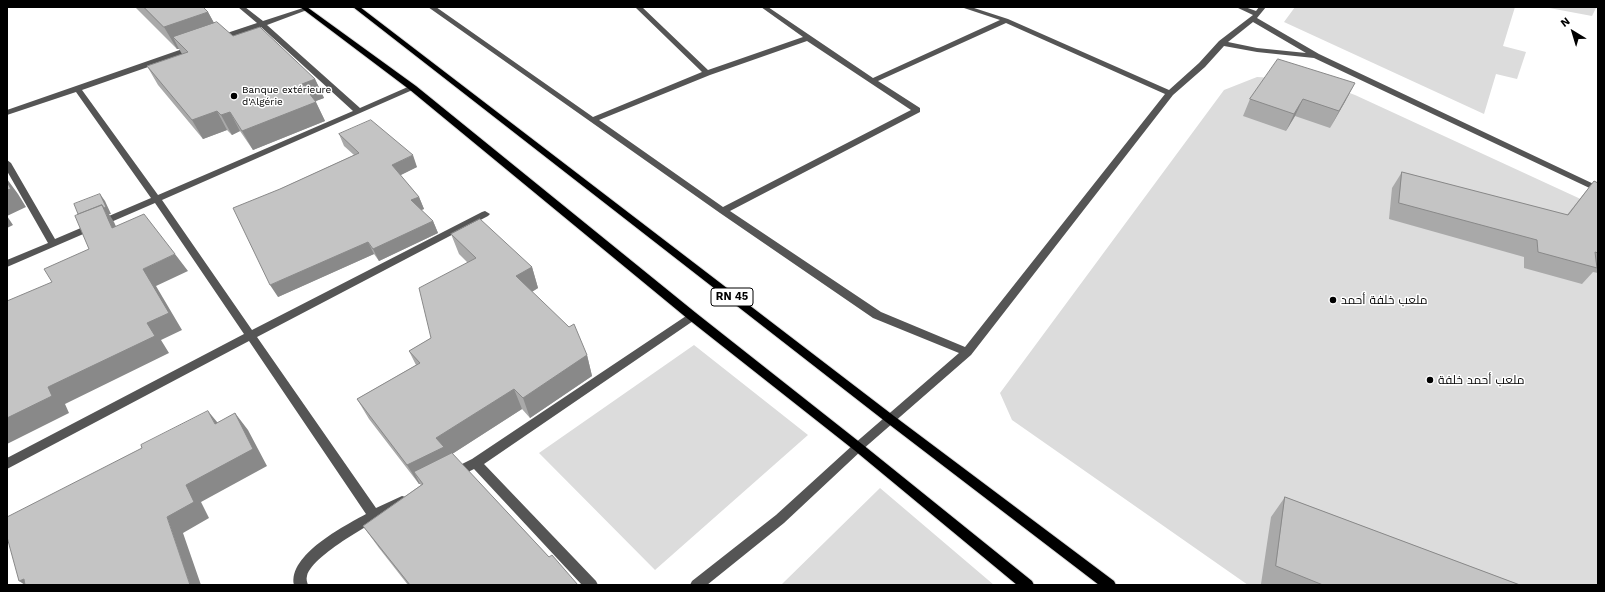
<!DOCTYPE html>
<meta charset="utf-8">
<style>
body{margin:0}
#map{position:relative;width:1605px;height:592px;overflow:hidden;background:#fff;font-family:"Work Sans",sans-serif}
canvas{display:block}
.frame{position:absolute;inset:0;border:8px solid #000;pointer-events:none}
.north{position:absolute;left:1553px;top:12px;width:40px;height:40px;-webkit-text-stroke:3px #fff;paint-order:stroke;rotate:322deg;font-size:11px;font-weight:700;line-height:16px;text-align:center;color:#000}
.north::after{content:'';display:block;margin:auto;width:14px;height:18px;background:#000;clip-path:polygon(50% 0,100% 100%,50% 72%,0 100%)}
</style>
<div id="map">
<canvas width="1605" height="592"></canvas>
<div class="frame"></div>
<div class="north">N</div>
</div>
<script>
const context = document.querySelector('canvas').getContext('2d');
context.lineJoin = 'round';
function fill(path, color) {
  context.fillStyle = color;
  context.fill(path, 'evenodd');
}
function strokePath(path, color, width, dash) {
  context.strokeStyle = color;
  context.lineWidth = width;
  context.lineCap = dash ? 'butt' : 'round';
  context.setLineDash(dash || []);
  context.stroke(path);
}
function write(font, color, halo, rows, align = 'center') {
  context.font = font + ' "Work Sans",Cairo,sans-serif';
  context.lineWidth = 3;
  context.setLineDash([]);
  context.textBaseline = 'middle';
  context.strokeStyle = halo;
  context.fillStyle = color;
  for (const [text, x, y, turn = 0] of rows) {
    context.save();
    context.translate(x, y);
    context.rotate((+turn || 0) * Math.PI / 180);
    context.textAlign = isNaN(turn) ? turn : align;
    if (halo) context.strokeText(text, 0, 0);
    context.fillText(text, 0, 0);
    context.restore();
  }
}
const green = new Path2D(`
 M1295,7h220l-12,39 23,6 -9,27 -21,-5 -12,40 -200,-92z
 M1544,7h54v2l-2,-1 -4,8z
 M1257,77l57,3 41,15 243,112v378h-350l-236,-165 -12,-27 224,-303z
 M694,345l114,90 -153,135 -116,-117z
 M880,488l114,97h-213z`);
const minor = new Path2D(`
 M238,7h7l18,14 40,-13h4v2l-40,15 93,83 50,-22h3l4,2 -255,112 90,130 230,-118 3,-1 5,3 -2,2 -231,121 119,171 26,-12 4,1 2,4 -2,4c-21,11 -93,48 -99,71 -1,3 0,6 1,9h-14c-6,-30 50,-59 72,-71l-117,-173 -242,128v-11l237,-124 -89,-131 -148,64v-7l41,-17 -41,-72v-11l4,3 44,76 96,-41 -75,-106 -69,23v-5l184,-64h6v4l-115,40 76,105 195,-84 -92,-84 -40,14h-6v-4l42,-14z
 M428,7h8l157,110 109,-45 -67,-65h7l66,63 95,-33 -42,-30h7l105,71 127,-58 -39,-13h10l37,12 161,71 30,-27 20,-22 34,-26 -17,-8h9l11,4 3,-4h7l-9,11 62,36 279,132v6l-284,-134 -57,-6 -33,-6 -19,21 -32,28 -202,260 -109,95 -78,73 -77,62h-17l2,-4 84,-66 78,-71 105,-91 -86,-35 -153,-105zM1253,22l53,31 -49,-5 -29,-6zM1006,23l159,71 -200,253 -84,-35 -151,-101 190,-99v-4l-42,-27zM807,41l104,69 -188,97 -124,-87 111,-45z
 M692,312l4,1 1,3 -1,3 -212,145 112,117 2,4h-16l-108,-116 -20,10 -4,-1 -2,-4 2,-4 22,-11z`);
const major = new Path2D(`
 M300,7h7l109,79 280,227 166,131 170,137 2,4h-17l-163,-135 -166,-131 -278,-229z
 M353,7h7l534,409 220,165 2,4h-17l-213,-163z`);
const wall = new Path2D(`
 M135,7h68l5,5 6,11 19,13 82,43 9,19 -9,3 10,20 -72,29 -13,-19 -8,4 -5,-5 -24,9 -45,-54 -11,-19 35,-12 -3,-5h-2z
 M1278,59l68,41 -16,28 -35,-12 -9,15 -43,-15 7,-17z
 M339,134l78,33 -17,8 19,22 5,12 -3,1 12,11 5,12 -59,28 -5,-7 -96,43 2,-108 74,-34 -10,-9z
 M1402,172l165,43 27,-34 4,2v90l-5,-1 -11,12 -58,-16v-11l-135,-38 3,-31z
 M451,234l81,33 6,21 -6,4 55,63 5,21 -62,42 -8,-9 -70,45 97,103 29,28h-170l-29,-37 -16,-22 58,-41 -1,-1h-1l-50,-65 -12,-20 59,-34 -7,-14 22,-13 36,-76 -8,-8z
 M1285,497l235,88h-257l-2,-1 10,-67z`);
const shadedWall = new Path2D(`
 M208,12l12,22 -47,3 6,12h-2l-13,-22z
 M315,79l9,19 -13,5 -9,-19z
 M1355,83l-9,17 -16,28 9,-17z
 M1303,99l-8,17 -9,15 8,-17z
 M316,102l9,19 -72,29 -11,-19z
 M217,111l10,19 -24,9 -11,-19z
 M230,112l10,19 -8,4 -11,-20z
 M413,155l4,12 -20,10 -5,-12z
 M7,179l11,15 8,13 -19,9 6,9 -6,3z
 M100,194l5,7 6,13h-2l5,8 11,24 -13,-18 -10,-23z
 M419,197l5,12 -8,3 -5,-12z
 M433,221l5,12 -59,28 -6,-12z
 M368,242l6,12 -96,43 -8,-12z
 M175,254l13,17 -32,15 26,44 -21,10 8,13 -104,51 4,9 -62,31v-26l41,-31 99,-64 -4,-54z
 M532,267l6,21 -15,9 -7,-21z
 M587,355l5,21 -62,42 -7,-20z
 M514,389l8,20 -73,47 -35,16 6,12h-1l-12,-19 29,-27z
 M208,411l14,17 -7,-4z
 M235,413l13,17 19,36 -66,36 8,16 -26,15 18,52h-11l-23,-68 19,-32z
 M24,579l1,6 -6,-4z`);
const building = new Path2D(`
 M144,7h59l5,5 -44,15z
 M217,22l16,14 27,-9 55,52 -13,5 14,18 -74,29 -12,-19 -9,3 -4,-4 -25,9 -45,-54 41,-14 -15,-15z
 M1278,59l77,24 -16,28 -36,-12 -9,15 -44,-15z
 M371,120l42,35 -21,10 27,32 -8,3 22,21 -60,28 -5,-7 -98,43 -37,-77 47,-19 79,-36 -20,-19z
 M1402,172l166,43 26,-34 4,2v70l-3,-1 2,16 -59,-16 -1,-12 -138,-37z
 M7,182l4,7 -4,1z
 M100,194l6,13 -2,1 -2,-3 -24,9 -4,-10z
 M102,205l10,23 32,-14 31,40 -32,15 26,44 -22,10 8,13 -107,51 4,9 -45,22v-117l45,-19 -8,-13 45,-20 -14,-33z
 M480,219l52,48 -16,9 53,51 5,-3 13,31 -64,43 -9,-9 -78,49 8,9 -37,18 -50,-66 63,-36 -11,-12 22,-13 -12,-50 57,-30 -25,-24z
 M208,411l7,13 20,-11 18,36 -67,36 8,17 -27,15 23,68h-165l-1,-6 -5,2 -12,-44v-20l135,-69 -1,-3z
 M452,453l97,104 3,-2 26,30h-168l-47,-59 60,-42 -9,-12z
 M1285,497l235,88h-197l-47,-19z`);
const markers = [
 [234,96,4,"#000"],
 [1333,300,4,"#000"],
 [1430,380,4,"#000"]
];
const farPoinames = [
 ["Banque extérieure",242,90],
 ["d'Algérie",242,102]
];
const shields = [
 [732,297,42]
];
const shieldNames = [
 ["RN 45",732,297]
];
const poiNames = [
 ["ملعب خلفة أحمد",1341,300],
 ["ملعب أحمد خلفة",1438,380]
];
fill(green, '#dcdcdc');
strokePath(major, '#dbdbdb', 2);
fill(minor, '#555');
fill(major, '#000');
fill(wall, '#a9a9a9');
fill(shadedWall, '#898989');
fill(building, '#c4c4c4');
strokePath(building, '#898989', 1);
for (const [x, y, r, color] of markers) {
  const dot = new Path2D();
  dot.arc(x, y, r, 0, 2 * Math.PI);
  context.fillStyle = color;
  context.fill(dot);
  strokePath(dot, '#fff', 1.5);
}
write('10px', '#000', '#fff', farPoinames, 'left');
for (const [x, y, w] of shields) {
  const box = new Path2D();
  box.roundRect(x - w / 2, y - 9, w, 18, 3);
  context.fillStyle = '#fff';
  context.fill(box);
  strokePath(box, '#000', 1);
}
write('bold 11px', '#000', null, shieldNames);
write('12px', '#000', '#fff', poiNames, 'left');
</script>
